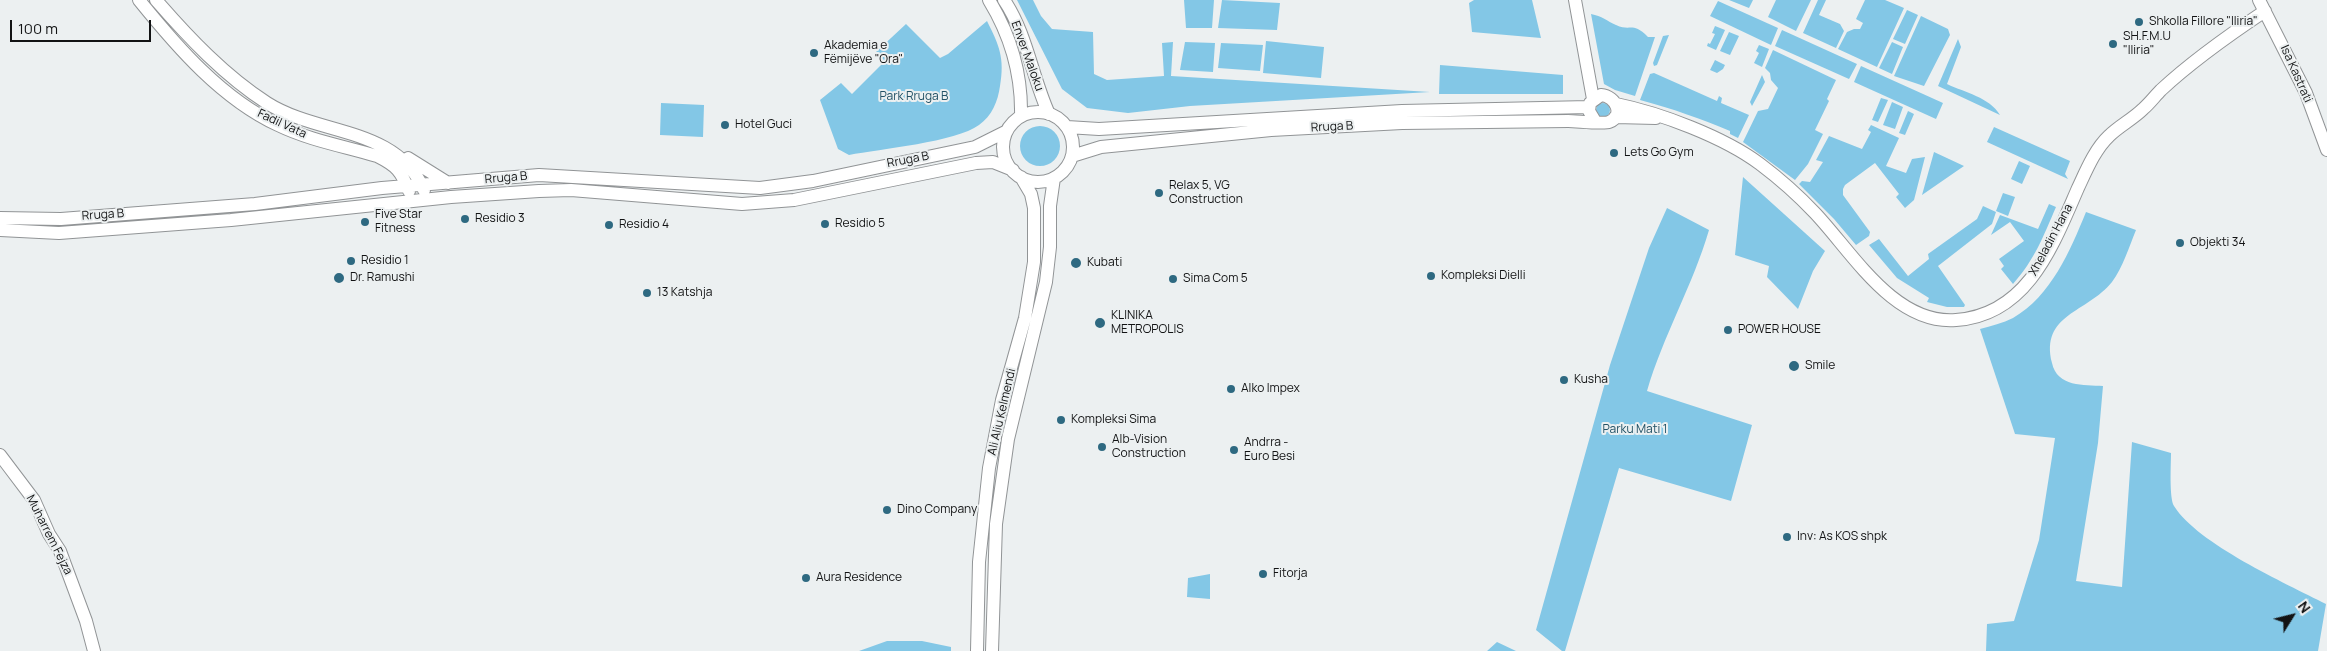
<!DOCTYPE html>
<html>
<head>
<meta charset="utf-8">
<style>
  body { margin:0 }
  #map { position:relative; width:2327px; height:651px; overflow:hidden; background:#ecf0f1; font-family:Manrope,sans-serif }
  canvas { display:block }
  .north { position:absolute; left:2267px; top:591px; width:50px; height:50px; -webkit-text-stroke:4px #ecf0f1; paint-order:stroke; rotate:54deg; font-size:14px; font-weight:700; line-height:20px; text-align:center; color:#121314 }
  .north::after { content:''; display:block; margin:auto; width:18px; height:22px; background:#121314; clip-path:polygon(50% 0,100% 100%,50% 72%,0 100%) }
  .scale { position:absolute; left:10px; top:20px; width:141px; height:22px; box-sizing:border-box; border:2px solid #121314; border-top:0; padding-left:6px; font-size:15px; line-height:18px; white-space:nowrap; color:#121314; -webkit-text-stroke:4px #ecf0f1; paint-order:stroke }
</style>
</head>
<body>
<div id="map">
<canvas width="2327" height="651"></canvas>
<div class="north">N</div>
<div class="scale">100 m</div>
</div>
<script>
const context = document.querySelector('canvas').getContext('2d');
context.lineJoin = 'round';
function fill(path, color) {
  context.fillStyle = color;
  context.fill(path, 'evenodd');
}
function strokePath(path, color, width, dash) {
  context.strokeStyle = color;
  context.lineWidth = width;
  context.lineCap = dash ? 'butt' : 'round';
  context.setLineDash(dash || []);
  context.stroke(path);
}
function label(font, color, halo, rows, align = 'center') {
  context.font = font + ' Manrope,sans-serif';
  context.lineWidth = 4;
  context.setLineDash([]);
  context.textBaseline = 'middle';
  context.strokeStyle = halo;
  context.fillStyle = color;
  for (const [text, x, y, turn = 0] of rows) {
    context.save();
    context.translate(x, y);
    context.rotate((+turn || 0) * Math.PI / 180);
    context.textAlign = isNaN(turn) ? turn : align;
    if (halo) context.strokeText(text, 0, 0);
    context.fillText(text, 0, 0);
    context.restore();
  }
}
const green = new Path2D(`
  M1017,0h16l8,16 11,13 41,3 1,42 13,6 57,-4 -2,-33 11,-1 -2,34 259,16 -240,14 -62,7 -41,-5 -25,-19z
  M1184,0h30l-2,28h-26z
  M1222,0l58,3 -3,27 -59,-2z
  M1474,0h58l9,38 -69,-6 -3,-29z
  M1729,0h24l-4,8z
  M1776,0h35l-15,31 -28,-14z
  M1818,0h8l-7,15 21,9 4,7 -8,17 -33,-15z
  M1865,0h20l19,8 -27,59 -39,-18 9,-17 7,-3h6l3,-6 -7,-4z
  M1718,1l60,27 -7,17 -61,-29z
  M1907,10l11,5 -13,29 -12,-5z
  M1591,14c11,2 16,7 25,11 15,7 16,-4 32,12h7l-20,59 -20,-6 -11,-6z
  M1921,16l27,13 2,6 -26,51 -30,-10z
  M987,21c12,24 18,37 13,65 -2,15 -8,30 -21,39 -23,17 -99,24 -130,30l-11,-6 -18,-49 21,-17 11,11 33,-33 -9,-9 30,-28 34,34 8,-4z
  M1715,26l10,4 -9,20 -9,-4 1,-3 2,1 5,-10 -3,-1z
  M1782,30l75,34 -8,15 -74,-33z
  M1729,32l10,4 -9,19 -10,-4z
  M1669,35l-12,30 -3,1 -1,-3 10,-27z
  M1958,39l3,8 -14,37c19,9 42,13 53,31l-62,-29z
  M1266,41l58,6 -3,31 -58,-5z
  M1185,42l30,1 -2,29 -33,-2z
  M1892,42l11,5 -11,27 -13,-6z
  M1221,43l42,2 -3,26 -42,-3z
  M1759,45l10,4 -7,18 -8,-4 5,-10 -3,-2z
  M1773,50l63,30 -9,19 2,2 -14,29 8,4 -15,30 -13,16 -52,-38 15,-31 10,-2 10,-21 -7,-8 -1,-7 -5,-5z
  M1715,60l10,5 -2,4 -6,4 -7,-3z
  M1440,65l123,10v19h-124z
  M1861,66l82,37 -7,16 -82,-37z
  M1654,73l63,28 2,-5 3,2 -1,5 28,12 -11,23 -8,-4v-3c-29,-12 -56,-22 -90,-31l10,-26z
  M1762,75l3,7 -13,24 -2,-4z
  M1881,98l7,2 -10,22 -6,-2z
  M1892,102l11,5 -8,22 -12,-4z
  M1596 110a7 7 0 1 1 14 0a7 7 0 1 1-14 0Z
  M661,103l43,2 -1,32 -43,-2z
  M1908,111l6,3 -9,21 -6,-2z
  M1871,125l28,13 -13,28 20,7 6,-14 13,-2 -11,43 -9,8 -9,-11 3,-3 -24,-31 -30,22 -2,4v6l27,37 -1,4 -13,9 -22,-26 -35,-35 3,-3 8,1 13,-20 -7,-2 13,-24 33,13 9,-17 -3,-2z
  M1020 146a20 20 0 1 1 40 0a20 20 0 1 1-40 0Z
  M1994,127l76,34 -5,13 3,5 -81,-37z
  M1934,152l30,14 -42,29z
  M2019,161l11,5 -8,18 -11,-5z
  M1743,177l82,74 -12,20 -15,38 -31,-32 2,-11 -34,-11z
  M2003,193l12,4 -7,19 -12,-5z
  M2049,204l7,3c-13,30 -21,52 -43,77l-12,-15 3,-3 -5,-7 25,-18 -14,-19 -19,13 9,-20 38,14z
  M1983,206l13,6 -4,12 -54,42 27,39 -1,2h-17l-20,-5 2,-4 -32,-20 -28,-33 10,-6 29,37 21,-17 -1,-5 49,-35z
  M1667,208l42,22c-16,55 -46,106 -62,161l105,34 -21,76 -112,-33 -54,183h-3l-26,-21 74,-265 39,-117z
  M2086,212l50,18c-7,17 -13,37 -24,52 -25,31 -72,32 -60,81 5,24 32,22 51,23l-5,57 -22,138 46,6 10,-145 39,11c0,11 -2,45 3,53 24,38 111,77 152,98l-8,47h-332l1,-27 27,-3 25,-81 16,-102 -40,-4 -35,-105c11,-3 23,-6 33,-11 38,-22 57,-67 73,-106z
  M1210,574v25l-23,-2 1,-19z
  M887,641h35l29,6v4h-92z
  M1497,642l19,9h-29z`);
const secondary = new Path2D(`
  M139,0c38,47 83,99 139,125 31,15 65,21 99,31 20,10 24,15 32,35
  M156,0c33,38 69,76 111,103 52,33 129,23 157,87
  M989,0c22,36 33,74 32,116
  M1004,0c23,34 28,77 45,114
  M1575,0l18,99
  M2259,0l47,93 21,57
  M1616,104c44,9 108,33 144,60 20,15 38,31 55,49 37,39 79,112 141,107 72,-5 97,-75 122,-132 8,-17 17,-39 31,-52 10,-10 24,-17 34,-27 7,-6 12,-13 18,-19 29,-27 71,-57 104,-79
  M1003 147a35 35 0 1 1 70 0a35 35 0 1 1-70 0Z
  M1615,117l41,1
  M1067,127l32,2 303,-18 187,-4
  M1072,156l29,-9 170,-17 131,-7 166,-2c8,0 36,3 41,1 16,-6 7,-26 -8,-27l-11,8 -1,8 6,10
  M408,158l40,25
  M0,218l61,1 194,-15 127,-16 157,-13 221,13 53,-7 162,-34 32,-16
  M0,230l59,3 172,-13 220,-23 88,-6 32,-1 171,14 52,-4 182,-37 17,-1 20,8
  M0,455l34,45 15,34 11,17 26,70 8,30
  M977,651l2,-89 10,-94 13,-68 23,-82 9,-56v-54l-3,-14 -10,-17
  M992,651l4,-127 12,-85 38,-157 4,-35v-41l4,-28`);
const markers = [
  [2139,22,5,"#2e6981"],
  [2113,44,5,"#2e6981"],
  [814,53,5,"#2e6981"],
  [725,125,5,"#2e6981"],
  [1614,153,5,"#2e6981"],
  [1159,193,5,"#2e6981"],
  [465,219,5,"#2e6981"],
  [365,222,5,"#2e6981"],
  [825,224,5,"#2e6981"],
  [609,225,5,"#2e6981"],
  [2180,243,5,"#2e6981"],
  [351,261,5,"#2e6981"],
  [1076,263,6,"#2e6981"],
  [1431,276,5,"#2e6981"],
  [339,278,6,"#2e6981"],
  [1173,279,5,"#2e6981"],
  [647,293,5,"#2e6981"],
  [1100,323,6,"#2e6981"],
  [1728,330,5,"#2e6981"],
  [1794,366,6,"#2e6981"],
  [1564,380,5,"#2e6981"],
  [1231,389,5,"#2e6981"],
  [1061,420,5,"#2e6981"],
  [1102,447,5,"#2e6981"],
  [1234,450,5,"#2e6981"],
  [887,510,5,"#2e6981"],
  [1787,537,5,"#2e6981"],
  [1263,574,5,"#2e6981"],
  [806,578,5,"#2e6981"]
];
const poiNames = [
  ["Shkolla Fillore \"Iliria\"",2149,22],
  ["SH.F.M.U",2123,37],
  ["\"Iliria\"",2123,51],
  ["Akademia e",824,46],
  ["Fëmijëve \"Ora\"",824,60],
  ["Hotel Guci",735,125],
  ["Lets Go Gym",1624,153],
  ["Relax 5, VG",1169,186],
  ["Construction",1169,200],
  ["Five Star",375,215],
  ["Fitness",375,229],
  ["Residio 3",475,219],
  ["Residio 5",835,224],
  ["Residio 4",619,225],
  ["Objekti 34",2190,243],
  ["Residio 1",361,261],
  ["Kubati",1087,263],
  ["Kompleksi Dielli",1441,276],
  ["Dr. Ramushi",350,278],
  ["Sima Com 5",1183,279],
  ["13 Katshja",657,293],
  ["KLINIKA",1111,316],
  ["METROPOLIS",1111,330],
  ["POWER HOUSE",1738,330],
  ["Smile",1805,366],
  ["Kusha",1574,380],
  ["Alko Impex",1241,389],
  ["Kompleksi Sima",1071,420],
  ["Alb-Vision",1112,440],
  ["Construction",1112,454],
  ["Andrra -",1244,443],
  ["Euro Besi",1244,457],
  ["Dino Company",897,510],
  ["Inv: As KOS shpk",1797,537],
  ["Fitorja",1273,574],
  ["Aura Residence",816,578]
];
const streetNames = [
  ["Enver Maloku",1027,56,70],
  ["Isa Kastrati",2296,74,66],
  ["Fadil Vata",282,124,25],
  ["Rruga B",1332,127,-3],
  ["Rruga B",908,160,-11],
  ["Rruga B",506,178,-5],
  ["Rruga B",103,215,-4],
  ["Xheladin Hana",2051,240,-62],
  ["Ali Aliu Kelmendi",1002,412,-77],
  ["Muharrem Fejza",49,535,63]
];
const parkNames = [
  ["Park Rruga B",914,97],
  ["Parku Mati 1",1635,430]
];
fill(green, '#83c7e6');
strokePath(secondary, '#919496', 14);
strokePath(secondary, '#fff', 12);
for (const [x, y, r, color] of markers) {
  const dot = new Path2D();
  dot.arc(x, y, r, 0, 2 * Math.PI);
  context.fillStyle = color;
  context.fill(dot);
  strokePath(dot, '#ecf0f1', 2);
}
label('12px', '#121314', '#ecf0f1', poiNames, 'left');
label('12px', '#121314', '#ecf0f1', streetNames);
label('12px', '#235266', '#ecf0f1', parkNames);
</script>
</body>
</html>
